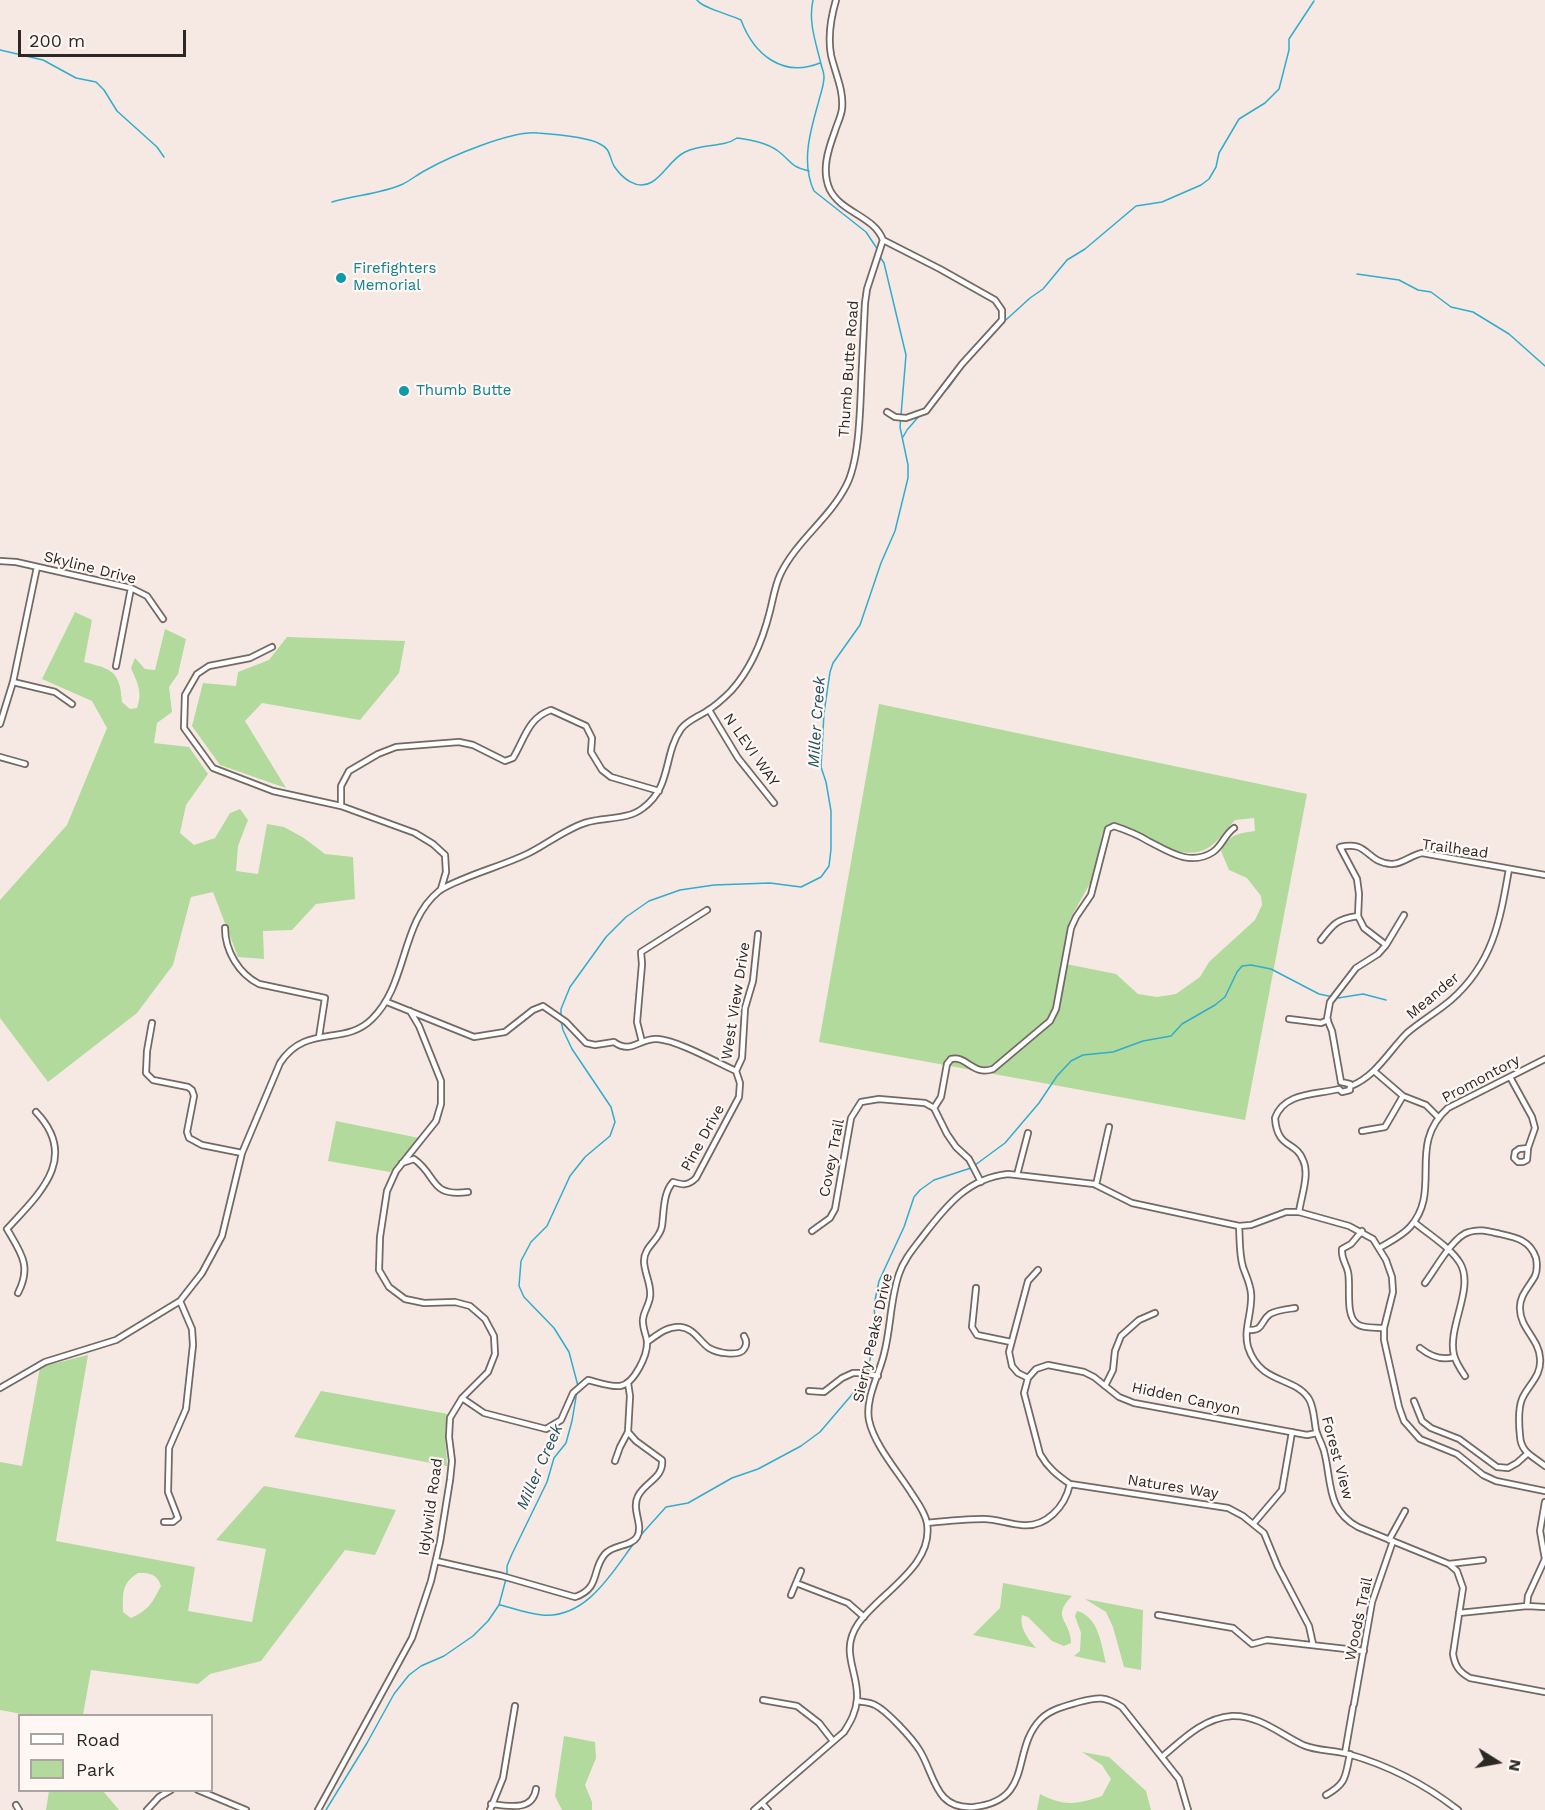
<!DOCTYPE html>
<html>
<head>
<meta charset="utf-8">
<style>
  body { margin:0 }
  #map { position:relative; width:1545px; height:1810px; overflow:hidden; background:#f6e9e3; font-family:"Work Sans",sans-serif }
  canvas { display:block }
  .legend { position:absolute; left:18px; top:1714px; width:195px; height:78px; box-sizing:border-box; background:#fff7f4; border:2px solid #aba4a2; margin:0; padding:8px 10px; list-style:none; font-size:18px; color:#2c2826 }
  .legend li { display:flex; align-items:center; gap:12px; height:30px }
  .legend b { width:30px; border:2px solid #aba4a2 }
  .north { position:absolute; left:1467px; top:1732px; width:60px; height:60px; -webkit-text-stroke:4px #fff7f4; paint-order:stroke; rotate:101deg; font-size:16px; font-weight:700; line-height:24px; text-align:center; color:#2c2826 }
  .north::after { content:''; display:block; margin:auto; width:21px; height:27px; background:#2c2826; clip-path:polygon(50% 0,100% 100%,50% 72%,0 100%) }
  .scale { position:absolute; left:18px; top:30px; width:168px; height:27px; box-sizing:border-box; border:3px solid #2c2826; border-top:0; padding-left:8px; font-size:18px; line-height:21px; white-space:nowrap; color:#2c2826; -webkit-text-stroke:4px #fff7f4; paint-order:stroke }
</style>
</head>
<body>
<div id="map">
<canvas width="1545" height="1810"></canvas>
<ul class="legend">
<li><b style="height:8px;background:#fff"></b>Road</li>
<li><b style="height:16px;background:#b1da9c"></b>Park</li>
</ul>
<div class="north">N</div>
<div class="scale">200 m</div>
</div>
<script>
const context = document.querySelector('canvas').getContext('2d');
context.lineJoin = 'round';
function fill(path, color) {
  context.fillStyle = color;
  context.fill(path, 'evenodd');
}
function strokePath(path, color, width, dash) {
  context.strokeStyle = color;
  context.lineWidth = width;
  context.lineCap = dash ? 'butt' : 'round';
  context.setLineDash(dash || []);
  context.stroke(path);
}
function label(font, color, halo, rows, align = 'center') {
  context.font = font + ' "Work Sans",sans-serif';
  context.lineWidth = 4.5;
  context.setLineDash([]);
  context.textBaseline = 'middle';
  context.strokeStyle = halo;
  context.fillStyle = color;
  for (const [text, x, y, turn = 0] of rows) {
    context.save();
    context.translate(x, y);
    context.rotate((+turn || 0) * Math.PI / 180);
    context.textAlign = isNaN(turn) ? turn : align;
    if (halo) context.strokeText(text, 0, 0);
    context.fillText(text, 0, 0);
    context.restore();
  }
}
const green = new Path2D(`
  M75,612l17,8 -8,42c28,7 36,9 38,40l8,7 7,-1c6,-16 0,-26 -6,-40l4,-10 10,11 10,1 10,-41 21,10 -8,35 -9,13 3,25 -15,11 -3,20 35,4 19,27 -22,31 -6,28 14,12 21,-7 15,-25 10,-4 8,11 -10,26 -2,25 22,3 9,-50 17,3 20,11 21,16 28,3 2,42 -39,5 -24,26 -29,1 1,28 -26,-2 -25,-65 -22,5 -18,68 -36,48 -89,69 -48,-64v-118l67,-75 40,-97 -15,-27 -50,-22z
  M287,637l118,4 -6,32 -39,47 -98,-17 -17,18 41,67 -66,-23 -28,-39 11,-43 33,3 2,-14 31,-12z
  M879,704l428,90 -62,326 -426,-78zM1254,818l1,13c-16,2 -27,4 -34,20l8,19 18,8 14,18 1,9 -7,15 -46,42 -9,15 -24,17 -19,3 -19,-3 -22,-20 -55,-11 9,-44 23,-41 9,-44 5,-8 8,-2c27,12 70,43 97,21 9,-7 16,-17 23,-25z
  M336,1121l83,17 -29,34 -62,-11z
  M88,1355l-32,186 139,26 -7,44 64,11 14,-73 -50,-9 48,-54 132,24 -21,45 -30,-5 -84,111 -51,13 -12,10 -107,-14 -8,45h-56l-27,-5v-248l22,4 18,-99zM138,1573c12,0 19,1 23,13 -9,17 -12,24 -30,32l-8,-6c0,-19 -2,-28 15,-39z
  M321,1391l127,23 -3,17 2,35 -153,-29z
  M1003,1583l69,13c-22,22 -1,24 -1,47l-7,3 -12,-5 -24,-24 -6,-2c-3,13 6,24 14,33l-63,-13 27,-27z
  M1085,1599l58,11 -2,60 -17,-3 -11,-40 -7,-15z
  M1077,1611c22,6 24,33 29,52l-32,-7 6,-5 1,-18 -6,-17z
  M564,1736l31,6 1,16 -11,27 7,17v8h-30l-7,-14z
  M1082,1752l27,5 37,34 5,19h-114l3,-16c24,13 38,10 62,2l9,-17 -9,-14z
  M49,1791h54l16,19h-73z`);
const stream = new Path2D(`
  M697,0c7,9 32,14 44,20 13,35 42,58 79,43
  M813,0c-5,22 3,43 8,64 1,5 3,8 3,13 0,9 -4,18 -6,27 -8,28 -17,59 -4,87l52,41 12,18
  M0,50l43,10 33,18 20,4 8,8 13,21 40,36 7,10
  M332,202c23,-7 49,-8 71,-18 8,-4 15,-10 23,-14 23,-13 86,-40 112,-37 14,1 50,4 62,11 11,5 9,13 14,22 8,12 23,25 38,16 13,-8 19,-23 33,-30 18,-9 38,-4 52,-14 13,2 29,4 41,13 14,10 10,15 31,20
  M1357,274l42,6 19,10 13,2 20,15 22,5 36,22 36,32
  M996,329l34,-31 13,-9 24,-29 18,-11 51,-43 26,-4 39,-17 8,-6 7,-12 3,-14 20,-34 26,-16 14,-14 10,-39v-11l25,-38
  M943,393l6,-6 11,-16
  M903,437l4,-7 13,-15
  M561,1017v-8l9,-22 36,-50 20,-20 23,-16 31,-11 34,-5 56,-2 31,4 20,-10 8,-11 2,-17v-38l-5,-29 -5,-15 3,-54 6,-41 3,-9 27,-38 21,-62 14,-32 13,-53v-13l-8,-38 6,-72 -22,-92 -4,-6
  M561,1021l2,9 9,19 39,58 4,15 -5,14 -25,21 -15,19 -23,50 -16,16 -10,19 -2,25 5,11 30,31 15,24 9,34
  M867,1371l9,-35 -2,-31 5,-24 25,-54 10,-30 6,-7 14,-10 37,-12 34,-25 34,-40 18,-27 14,-15 12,-6 30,-3 30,-11 28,-5 11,-12 33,-19 10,-8 12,-25 5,-6 9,-1 20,4 48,25 19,4 25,-4 23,6
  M639,1537l27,-30 22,-4 44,-25 26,-9 43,-23 19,-14 41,-48 4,-9
  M507,1574v-8l5,-12 35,-72 7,-24 12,-15 6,-22 5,-30
  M500,1605c13,3 28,9 42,10 44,4 70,-42 92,-72
  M326,1810l41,-67 27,-49 15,-19 12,-9 23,-10 29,-20 15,-15 11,-16 7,-26`);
const street = new Path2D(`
  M883,240l57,29 55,31 7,10v10l-40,44 -36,47 -20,7 -11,-1 -8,-5
  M0,561l16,1 115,26 16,8 16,23
  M272,647l-22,11 -41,8 -12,8 -12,21 -1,33 29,40 60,23 68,15 74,27 18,11 12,11 1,17 -5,17
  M116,666l15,-78
  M13,682l42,10 17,12
  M709,710l29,48 36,45
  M0,724l13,-42 24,-115
  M0,757l25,7
  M341,806v-20l8,-15 29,-17 18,-7 63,-5 14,3 32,16 8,-3c12,-20 15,-40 38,-48l35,16 6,12 -1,14 11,18 9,7 48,14
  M225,928c0,23 14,46 34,56l66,14 -6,39
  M1321,940c12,-16 16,-21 37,-24
  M1386,945l-22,-17 -6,-12 1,-22 -2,-15 -17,-32c29,-7 25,15 51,17 10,1 20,-9 31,-11l123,22
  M387,1002l87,35 31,-5 28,-22 10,-4 23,16 20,21 9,2 19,-3c18,13 26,-5 44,-3 21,2 58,23 78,32
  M1289,1019l32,4 7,-3
  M152,1023l-5,28 -1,22 7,7 35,7 4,3 2,6 -7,36 2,6 13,7 40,8
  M642,1042l-5,-20 5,-58 -1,-12 66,-42
  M736,1071l6,-13 3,-50 8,-27 5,-47
  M1374,1071l29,25 23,9 12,12
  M1510,1077l22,40 3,11 -7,20 -9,1 -4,3 -1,6 4,4h5l4,-2 1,-12
  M1341,1082l-9,-51 -5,-12 3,-17 26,-34 22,-14 8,-9 18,-30
  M1351,1086c25,-10 38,-35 56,-53 14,-12 30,-21 44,-33 42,-37 49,-79 58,-131
  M934,1108l7,-11 6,-33 4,-5c16,-4 21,17 42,10l57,-48 6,-12 15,-81 5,-11 15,-22 17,-66 6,-3c12,4 23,8 34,15 20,10 42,26 65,11 9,-6 12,-18 21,-24
  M1362,1131l23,-4 18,-31
  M402,1163l12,-4c24,17 15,38 54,33
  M1017,1175l11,-42
  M1096,1185l13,-58
  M1299,1212c2,-15 11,-38 4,-52 -7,-19 -26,-11 -28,-42 9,-26 41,-23 64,-29l3,3 8,-2v-6l-9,-2
  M1414,1222c14,12 36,25 46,41 15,25 -13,64 -6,92 2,8 7,15 11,21
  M1239,1226c1,13 0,28 4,41 3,9 7,16 8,26 2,18 -8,36 -3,54 12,38 47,29 61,52 5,8 5,21 7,31 2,7 6,14 8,21 8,30 2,59 34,76l91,37 8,7 6,17 -10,66c2,12 6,18 17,24l75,14
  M7,1229c32,-35 73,-71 29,-117
  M7,1229c14,24 25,37 11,64
  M812,1231l18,-13 5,-9 16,-91 10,-16 18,-3 46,4 9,5 13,26 9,13 13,12 12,23
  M1362,1231l-11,13 -9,5c-1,10 4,14 6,23 3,13 -3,42 8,51 6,6 19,4 28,5
  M1379,1248c10,-6 23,-12 31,-21 33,-37 -4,-82 38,-119l97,-49
  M1425,1283c10,-13 28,-47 44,-51 10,-3 18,-1 27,1 18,4 34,6 40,25 1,5 1,13 -1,18 -6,11 -16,20 -15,33 0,19 19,30 20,49 2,18 -12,27 -18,41 -4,10 -3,27 -2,37 1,17 13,20 25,30
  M976,1288l-4,39 5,8 34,7
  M1247,1330c18,1 12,-8 23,-16 7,-4 18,-5 25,-6
  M647,1342c10,-7 20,-16 33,-15 14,1 19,14 29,21 8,5 30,9 35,1 3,-4 3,-8 0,-13
  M1420,1348c10,8 21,13 34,9
  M1028,1378l-10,-5 -6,-7 -3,-14 19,-71 10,-11
  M1105,1386l8,-16 2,-19 6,-15 18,-16 16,-7
  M0,1388l45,-26 71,-22 64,-39 22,-28 20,-37 20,-83 38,-90c26,-40 64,-16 92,-44 36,-35 28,-96 67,-128 8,-6 20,-10 29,-14 20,-8 40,-14 59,-23 19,-9 41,-27 61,-32 18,-5 40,-2 55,-14 29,-21 20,-53 38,-79 7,-9 17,-12 26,-18 8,-5 17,-13 24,-20 20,-22 32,-52 39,-80 3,-12 5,-25 10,-36 16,-34 49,-56 66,-89 15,-28 14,-87 16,-120 1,-21 2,-42 3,-63l2,-14 16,-49c-9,-24 -41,-27 -53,-50 -9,-19 -2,-40 5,-59 2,-7 6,-14 7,-22 2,-19 -7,-36 -11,-54 -3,-17 0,-38 5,-55
  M809,1391l15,1 18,-14 11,-5h11l14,3
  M462,1398l22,15 62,16 15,-9 12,-27 15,-13c9,2 22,7 32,6 14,-2 28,-31 27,-45 -1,-7 -5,-14 -4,-22 1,-8 6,-14 7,-22 2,-12 -6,-24 -6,-36 0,-15 16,-21 18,-35 2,-15 1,-33 11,-44 10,3 15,4 23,-4l43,-81 1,-14 -4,-12
  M1414,1401l8,20 9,7 28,11 38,28 11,1 9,-5 10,-9
  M615,1461l5,-14 8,-15 2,-36 -2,-13
  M1545,1502l-5,29 5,28
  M164,1522h9l5,-4 -10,-26 1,-44 17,-39 7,-64 -1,-16 -12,-28
  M927,1523c19,-2 38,-4 57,-4 12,0 25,5 37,6 25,3 44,-18 49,-41
  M1254,1523l28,-33 10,-58
  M1389,1540l16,-29
  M436,1561l66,15 73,21c26,-9 16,-27 30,-43 9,-10 26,-7 32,-17 7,-12 -6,-27 1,-41 7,-14 26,-18 24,-36l-26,-19 -8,-9
  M1449,1564l34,-4
  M796,1583l52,20 16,14
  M791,1595l10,-24
  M1527,1606l1,-10 17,-37
  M1459,1613l68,-7 18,1
  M1158,1615l75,13 19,16 15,-4 97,11
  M1313,1644l-4,-18 -31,-59 -14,-34 -21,-17 -15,-8 -158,-24c-13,-9 -22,-16 -30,-30l-16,-61 4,-15 8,-9 12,-4 36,7 10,5 25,20 15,6 173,32 10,-2
  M763,1700l34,6 22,17 14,18
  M857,1701c5,1 13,1 18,4 12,6 37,33 45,46 15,25 15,59 54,56 61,-7 36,-57 67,-88 10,-10 25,-13 38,-17 19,-5 26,-6 43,5l57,72 9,31
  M1354,1704l18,-102 21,-61
  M1345,1753l8,-46
  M1162,1757c20,-17 41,-39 70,-41 27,-1 48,18 71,29 14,6 30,5 45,9 39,11 78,31 110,56
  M198,1790l48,20
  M1326,1795c21,-12 19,-18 24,-41
  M762,1803l6,7
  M491,1804c22,3 42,6 45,-15
  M16,1805l3,5
  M147,1810l12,-13 12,-7
  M318,1810l94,-172 19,-57 9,-39 10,-62 2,-19 -3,-24 1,-19 12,-20 26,-26 7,-18 -1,-18 -9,-17 -15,-13 -15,-4 -31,1 -19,-4 -16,-12 -10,-17 1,-33 7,-46 9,-20 40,-50 5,-17v-23l-22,-55 -9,-15
  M490,1810l13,-32 12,-72
  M754,1810l90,-78c7,-11 12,-20 13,-33 2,-27 -18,-47 1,-75 21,-31 76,-57 69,-101 -2,-11 -9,-20 -15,-29 -13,-21 -38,-49 -43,-74 -4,-21 10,-45 15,-66 7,-26 6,-54 15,-80 5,-15 15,-26 24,-38 23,-30 45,-58 85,-62l86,10 38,19 107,23 12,-1 35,-13h13l50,14 24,13 13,21 6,17 1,15 -9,36v12l15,67 5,14 16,18 37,15 26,21 13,6 49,10`);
const markers = [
  [341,278,6,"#0f9aa8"],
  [404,391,6,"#0f9aa8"]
];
const cultureNames = [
  ["Firefighters",353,269],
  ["Memorial",353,286],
  ["Thumb Butte",416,391]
];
const streetNames = [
  ["Thumb Butte Road",849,369,-86],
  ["Skyline Drive",90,568,14],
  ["N LEVI WAY",751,750,55],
  ["Trailhead",1455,849,8],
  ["Meander",1433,996,-40],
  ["West View Drive",736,1001,-81],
  ["Promontory",1481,1079,-28],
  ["Pine Drive",703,1138,-61],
  ["Covey Trail",832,1158,-79],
  ["Sierry Peaks Drive",873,1338,-77],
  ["Hidden Canyon",1186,1399,12],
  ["Forest View",1337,1458,75],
  ["Natures Way",1173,1487,9],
  ["Idylwild Road",431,1507,-82],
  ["Woods Trail",1359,1619,-78]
];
const waterNames = [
  ["Miller Creek",817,722,-86],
  ["Miller Creek",540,1467,-66]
];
fill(green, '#b1da9c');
strokePath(stream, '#32accd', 1.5);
strokePath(street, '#736863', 8);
strokePath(street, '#fff', 4.5);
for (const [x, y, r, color] of markers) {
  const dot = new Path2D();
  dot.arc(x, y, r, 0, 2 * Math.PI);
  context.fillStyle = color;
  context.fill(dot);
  strokePath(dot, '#fff7f4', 2);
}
label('15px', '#0d838f', '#fff7f4', cultureNames, 'left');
label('15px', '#2c2826', '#fff7f4', streetNames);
label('italic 16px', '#20515f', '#fff7f4', waterNames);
</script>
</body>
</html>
